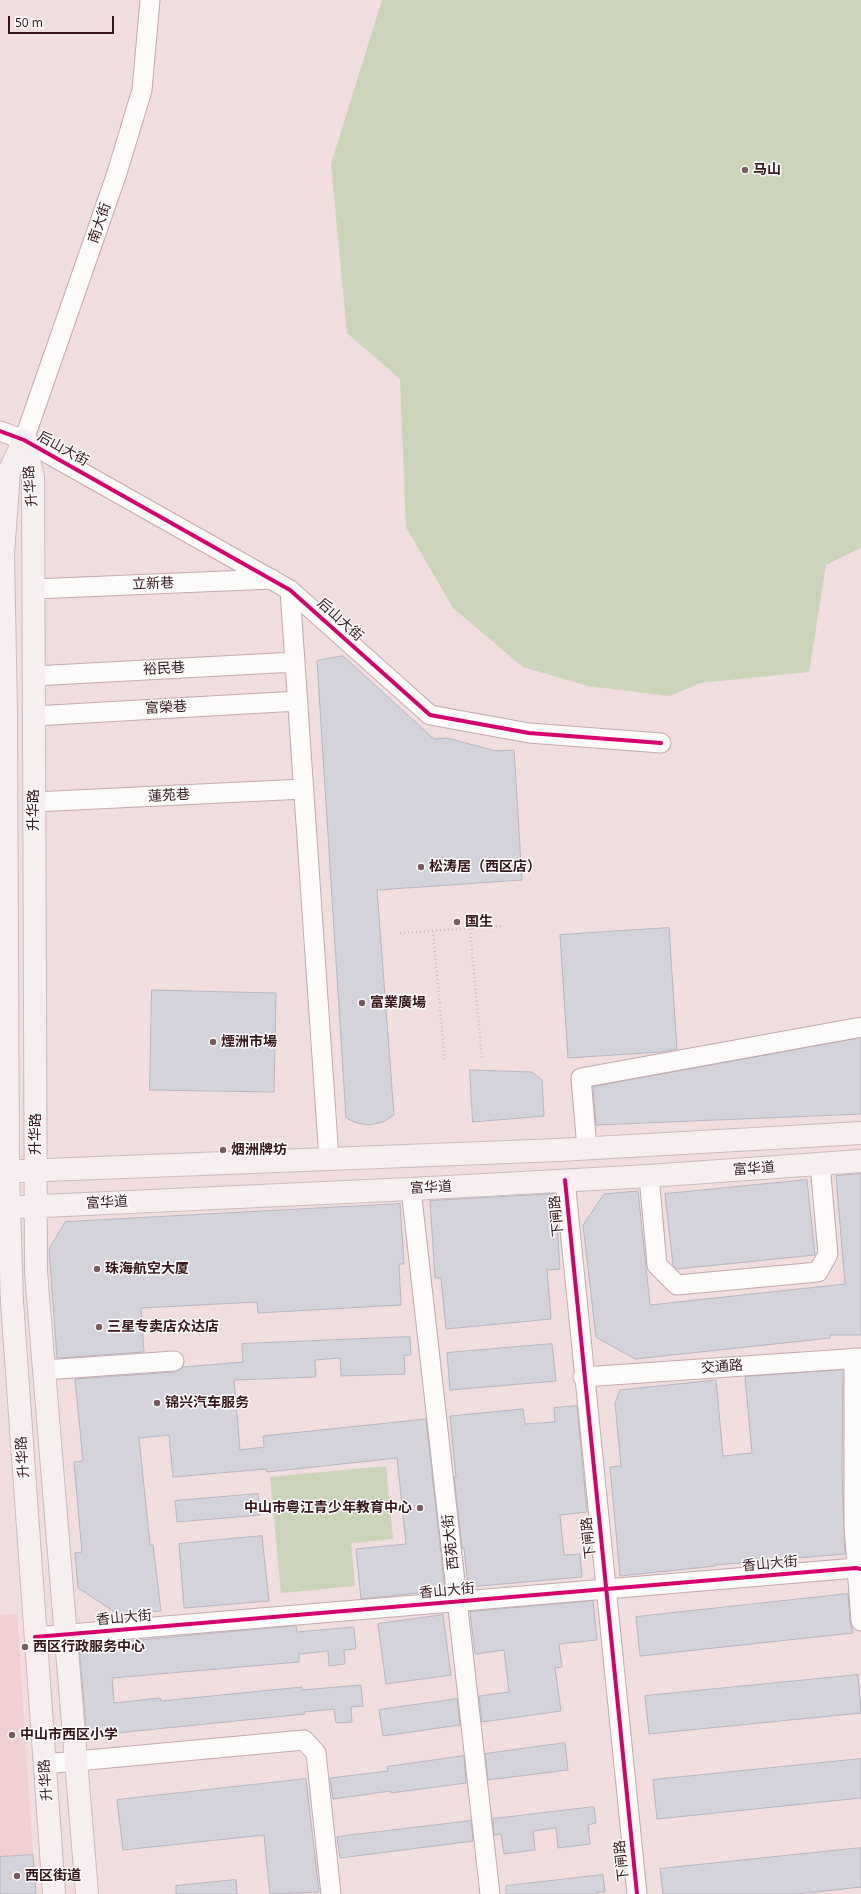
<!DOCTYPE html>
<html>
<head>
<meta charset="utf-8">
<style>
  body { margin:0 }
  #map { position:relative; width:861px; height:1894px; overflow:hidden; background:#f1dcde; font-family:"Noto Sans",sans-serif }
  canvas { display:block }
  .scale { position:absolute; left:8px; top:16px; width:106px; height:18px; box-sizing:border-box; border:2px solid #371519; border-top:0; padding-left:5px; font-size:12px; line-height:14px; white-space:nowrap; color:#371519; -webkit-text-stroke:3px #fff; paint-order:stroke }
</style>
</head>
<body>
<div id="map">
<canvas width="861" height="1894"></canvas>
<div class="scale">50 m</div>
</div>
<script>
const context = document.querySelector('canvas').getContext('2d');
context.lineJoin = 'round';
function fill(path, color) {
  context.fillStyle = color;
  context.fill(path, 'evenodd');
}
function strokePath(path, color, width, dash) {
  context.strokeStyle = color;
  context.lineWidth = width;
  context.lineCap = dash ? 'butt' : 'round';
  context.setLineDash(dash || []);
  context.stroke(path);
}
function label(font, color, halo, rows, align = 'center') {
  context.font = font + ' "Noto Sans","Noto Sans SC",sans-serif';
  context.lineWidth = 3;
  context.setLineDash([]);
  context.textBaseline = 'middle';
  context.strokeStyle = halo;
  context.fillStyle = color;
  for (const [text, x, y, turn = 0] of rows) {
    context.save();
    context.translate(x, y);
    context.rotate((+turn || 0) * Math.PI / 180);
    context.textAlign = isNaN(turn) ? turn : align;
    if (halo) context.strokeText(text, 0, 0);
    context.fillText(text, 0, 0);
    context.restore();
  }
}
const built = new Path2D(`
  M17,1614l16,241 -33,2v-242z`);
const green = new Path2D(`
  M382,0h479v548l-35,17 -17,107 -109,11 -30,13 -82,-10 -65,-19 -70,-59 -47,-81 -6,-148 -53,-46 -16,-169z
  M386,1466l7,73 -42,4 4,43 -74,7 -11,-116z`);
const building = new Path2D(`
  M343,656l91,83 13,-1 49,13 18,-1 8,130 -145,10 17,225 -11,7 -14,3 -12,-2 -11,-5 -29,-457z
  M669,928l8,121 -17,3 -92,6 -8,-123z
  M152,990l124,3 -2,99 -124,-2z
  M861,1038v76l-265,11 -3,-38z
  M470,1070l62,2 10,8 2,36 -71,6z
  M861,1174v161h-31v3l-195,21 -39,-22 -13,-112 21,-31 34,-3 12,114 195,-21 -9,-108z
  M807,1180l8,75 -138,14 -4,-4 -8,-71z
  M555,1194l5,75 -13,1 4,49 -105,10 -5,-51h-6l-5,-77z
  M400,1204l4,60h-5l2,41 -143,8 -1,-11 -116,6 3,44 -87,6 -8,-109 16,-27z
  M410,1337l1,18h-7l1,19 -64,2 -1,-18 -25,2 1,17 -82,3 6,70 24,-3 -1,-11 163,-17 19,171 -84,9 -5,-50 50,-5 -9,-86 -130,14 -1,-3 -93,8 -4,-42 -30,3 11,107h3l8,66 -43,3 -40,-26 -3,-35 7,-1 -8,-90 9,-1 -8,-82 100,-7 8,-5 60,-5 -1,-18z
  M552,1344l4,37 -106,9 -3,-37z
  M843,1370l-1,102 3,82 -130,11v1l-95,10 -10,-109 11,-1 -6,-63 5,-13 96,-10 7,76 29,-3 -7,-76z
  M577,1406l10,106 -27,3 4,40 16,-1 2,23 -114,10 -4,-39h-2l-8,-71h2l-6,-61 73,-7 2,15 30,-2 -1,-14z
  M258,1494l2,21 -83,7 -2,-21z
  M262,1536l7,65 -85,7 -5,-64z
  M848,1594l2,28 3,11 -213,23 -4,-39z
  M593,1601l4,39 -38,4 3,23 -7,1 6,43 -79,11 -3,-26 30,-4 -5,-42 -29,4 -5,-42z
  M443,1615l8,60 -65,9 -8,-60z
  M296,1626l1,6 57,-5 2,22 -12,1 1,14 -16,2 -1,-15 -29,3v8l-187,16 2,25 46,-5 1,3 141,-14v3l59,-5 2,21 -12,1 1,15 -16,1 -2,-14 -30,3 1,2 -218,22 -8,-90z
  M858,1675l3,38 -212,21 -4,-38z
  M457,1699l3,26 -77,11 -4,-26z
  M565,1743l3,27 -80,10 -3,-26z
  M464,1756l2,27 -75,10v-2l-58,8 -3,-21 58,-7 -1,-4z
  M861,1759v39l-204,21 -4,-39z
  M306,1779l13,113 -49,2 -6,-59 -141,15 -6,-50z
  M594,1807l2,16 -8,2 2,19 -32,4 -2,-20 -23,3 2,19 -31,4 -3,-20 -7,1 -1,-16z
  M471,1821l2,20 -133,17 -3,-21z
  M861,1848v39l-64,7h-134l-3,-25z
  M33,1855l3,39h-36v-37z
  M603,1875l2,17h-8v2h-91v-8z
  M236,1880l1,14h-61v-8z`);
const path = new Path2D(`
  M470,929l12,130
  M433,931l12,131
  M400,933l104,-7`);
const minor = new Path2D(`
  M0,431l24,9 266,150 140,125 99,18 132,10
  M24,440l93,-267 25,-83 8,-90
  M34,589l238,-10
  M290,590l39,569
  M34,676l261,-14
  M34,716l264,-15
  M34,802l270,-13
  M587,1148l-6,-70 280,-51
  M649,1176l8,89 20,20 141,-13 10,-18 -8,-90
  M565,1180l72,714
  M411,1189l79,705
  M854,1358v168h7
  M44,1370l130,-9
  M583,1377l278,-19
  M854,1526l7,95
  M35,1637l821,-69 5,1
  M44,1764l260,-24 12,13 15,141`);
const major = new Path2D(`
  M24,440l-15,32 -6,81 3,163 2,456 4,130 42,592
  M24,440l9,37 3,795 51,622
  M21,1171l538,-21 302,-17
  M21,1207l390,-18 238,-13 212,-15`);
const cycleway = new Path2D(`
  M0,431l24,9 266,150 140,125 99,18 132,10
  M565,1180l72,714
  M35,1637l821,-69 5,1`);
const markers = [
  [745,170,4,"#785b5e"],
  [421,867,4,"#785b5e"],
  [457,922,4,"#785b5e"],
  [362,1003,4,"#785b5e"],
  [213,1042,4,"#785b5e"],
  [223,1150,4,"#785b5e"],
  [97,1269,4,"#785b5e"],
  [99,1327,4,"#785b5e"],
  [157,1403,4,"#785b5e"],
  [420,1508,4,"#785b5e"],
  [25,1647,4,"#785b5e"],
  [12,1735,4,"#785b5e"],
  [17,1876,4,"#785b5e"]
];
const poiNames = [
  ["马山",753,170],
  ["松涛居（西区店）",429,867],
  ["国生",465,922],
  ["富業廣場",370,1003],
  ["煙洲市場",221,1042],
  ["烟洲牌坊",231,1150],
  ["珠海航空大厦",105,1269],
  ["三星专卖店众达店",107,1327],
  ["锦兴汽车服务",165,1403],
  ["中山市粤江青少年教育中心",412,1508,"right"],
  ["西区行政服务中心",33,1647],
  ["中山市西区小学",20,1735],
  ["西区街道",25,1876]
];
const streetNames = [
  ["南大街",100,223,-71],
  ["后山大街",63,449,29],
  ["升华路",31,486,-95],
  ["立新巷",153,584,-2],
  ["后山大街",340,620,42],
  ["裕民巷",164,669,-3],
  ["富榮巷",166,708,-3],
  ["蓮苑巷",169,796,-3],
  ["升华路",34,810,-90],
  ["升华路",36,1134,-90],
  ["富华道",754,1169,-4],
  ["富华道",431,1188,-3],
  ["富华道",107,1203,-3],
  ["下闸路",557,1216,-95],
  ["交通路",722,1367,-4],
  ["升华路",23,1457,-94],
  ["下闸路",589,1538,-96],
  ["西苑大街",451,1542,-96],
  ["香山大街",770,1564,-5],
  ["香山大街",447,1591,-5],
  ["香山大街",124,1618,-5],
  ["升华路",46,1780,-94],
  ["下闸路",622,1861,-96]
];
fill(built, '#efcfd1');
fill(green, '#cbd3b8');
fill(building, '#d4d2db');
strokePath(building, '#b4b5c1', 1);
strokePath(minor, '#c3a9ab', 21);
strokePath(major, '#cabbbc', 24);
strokePath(path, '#ccbfc0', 2.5, [1, 3]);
strokePath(minor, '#fdfafa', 19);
strokePath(major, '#f7efef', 22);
strokePath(cycleway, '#d6006c', 4);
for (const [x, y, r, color] of markers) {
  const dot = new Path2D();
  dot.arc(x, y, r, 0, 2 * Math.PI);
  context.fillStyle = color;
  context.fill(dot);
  strokePath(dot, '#fff', 1.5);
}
label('bold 14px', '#371519', '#fff', poiNames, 'left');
label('14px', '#371519', '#fff', streetNames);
</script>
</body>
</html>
